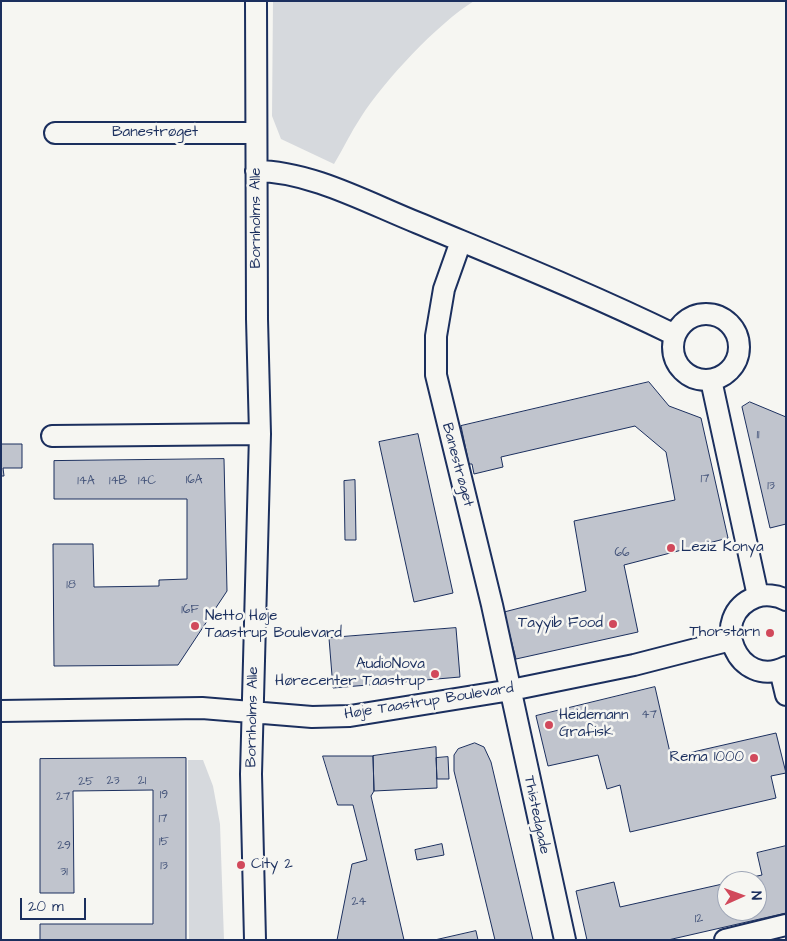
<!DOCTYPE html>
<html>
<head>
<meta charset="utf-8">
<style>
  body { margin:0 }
  #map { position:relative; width:787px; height:941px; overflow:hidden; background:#f6f6f2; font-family:"Architects Daughter",sans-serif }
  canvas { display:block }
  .frame { position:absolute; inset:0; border:2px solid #1b2f5e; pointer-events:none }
  .north { position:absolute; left:717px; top:871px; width:50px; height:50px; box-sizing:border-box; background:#f6f6f2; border:1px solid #9ea6b7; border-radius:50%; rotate:88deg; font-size:14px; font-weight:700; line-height:20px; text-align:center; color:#1b2f5e }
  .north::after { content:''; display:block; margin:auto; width:18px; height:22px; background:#d1495b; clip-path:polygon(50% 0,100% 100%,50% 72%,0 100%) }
  .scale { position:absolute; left:20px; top:898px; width:66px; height:22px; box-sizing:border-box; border:2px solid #1b2f5e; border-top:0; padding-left:6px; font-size:15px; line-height:18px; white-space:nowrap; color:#1b2f5e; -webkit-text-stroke:4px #f6f6f2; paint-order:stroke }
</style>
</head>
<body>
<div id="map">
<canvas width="787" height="941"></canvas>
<div class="frame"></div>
<div class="north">N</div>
<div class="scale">20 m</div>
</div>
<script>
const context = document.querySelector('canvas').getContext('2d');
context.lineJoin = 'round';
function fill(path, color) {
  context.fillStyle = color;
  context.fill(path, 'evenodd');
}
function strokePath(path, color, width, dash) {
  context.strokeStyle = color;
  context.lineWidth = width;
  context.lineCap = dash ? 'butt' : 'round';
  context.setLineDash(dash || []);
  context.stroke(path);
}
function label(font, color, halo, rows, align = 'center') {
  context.font = font + ' "Architects Daughter",sans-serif';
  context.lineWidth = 5;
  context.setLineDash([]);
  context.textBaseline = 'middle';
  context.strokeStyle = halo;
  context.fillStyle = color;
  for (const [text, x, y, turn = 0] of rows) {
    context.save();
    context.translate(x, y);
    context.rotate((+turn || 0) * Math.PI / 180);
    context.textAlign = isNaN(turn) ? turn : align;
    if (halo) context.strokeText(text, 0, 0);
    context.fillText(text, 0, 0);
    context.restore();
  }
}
const green = new Path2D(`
  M273,1h201c-37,23 -89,79 -113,116 -10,15 -18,32 -27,47l-53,-25 -9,-23z
  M188,760h15l10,26 7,38 4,116h-35z`);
const building = new Path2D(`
  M649,382l20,24 32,12 27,120 -104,27 14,67 -122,27 -12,-47 82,-21 -12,-70 101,-21 -9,-48 -31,-26 -134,31 2,10 -29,7 -2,-10h-3l-8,-38z
  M750,402l36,15v107l-16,4 -28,-121z
  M418,434l35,159 -39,9 -35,-160z
  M1,444h21v24h-19l1,8h-3z
  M224,459l3,132 -49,74 -124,1 -1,-122h40l1,43 65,-1v-6l28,-1v-80h-133v-38z
  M355,480l1,60h-11l-1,-59z
  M456,628l4,49 -127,11 -4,-50z
  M655,687l16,70 105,-24 10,40 -15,3 5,22 -146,34 -10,-47 -13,4 -9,-34 -50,11 -12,-50z
  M475,743l9,4 7,15 42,178h-38l-41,-169v-16l4,-6z
  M436,747l1,41 -63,3 -1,-35z
  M323,756h50l1,35 -3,5 33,144h-67l15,-76 15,-4 -14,-55h-15z
  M448,757l1,22h-12l-1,-21z
  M186,758v182h-146v-16h113v-134l-80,1 1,102h-34v-134z
  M442,844l2,11 -27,5 -2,-10z
  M786,846v67l-118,27h-81l-11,-49 38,-9 6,25 107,-24v28h30v-30h-23l28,-6 -5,-22z
  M476,931l2,9h-43z`);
const minor = new Path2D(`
  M55,133h201
  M256,171c54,0 112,32 162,52 86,36 173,71 257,112
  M461,241l-17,48 -8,47v39l56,230 73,335
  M673 347a33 33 0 1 1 66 0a33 33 0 1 1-66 0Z
  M711,380l47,216
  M52,436l208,-2
  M786,600c-9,-5 -21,-6 -30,-3 -50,19 -18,94 30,70
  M780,670l6,25
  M1,711l201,-3 110,9 38,-1 161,-26 123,-25 97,-25
  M255,940l-4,-166 9,-340 -3,-115 -1,-318
  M725,940l61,-15`);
const markers = [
  [671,548,5,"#d1495b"],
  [613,624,5,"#d1495b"],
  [195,626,5,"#d1495b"],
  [770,633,5,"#d1495b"],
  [435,674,5,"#d1495b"],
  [549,725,5,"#d1495b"],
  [754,758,5,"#d1495b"],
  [241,865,5,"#d1495b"]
];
const numberNames = [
  ["11",758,435],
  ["17",705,479],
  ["16A",194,480],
  ["14A",86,481],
  ["14B",118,481],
  ["14C",147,481],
  ["13",771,486],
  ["66",622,553],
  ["18",71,585],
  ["16F",190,610],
  ["47",649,715],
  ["23",113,781],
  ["21",142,781],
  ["25",86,782],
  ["19",164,795],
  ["27",63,797],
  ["17",163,819],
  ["15",164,842],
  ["29",64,846],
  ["13",164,866],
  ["31",64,872],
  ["24",359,902],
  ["12",699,919]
];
const streetNames = [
  ["Banestrøget",155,133],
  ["Bornholms Alle",257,218,-90],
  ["Banestrøget",457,465,75],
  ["Høje Taastrup Boulevard",429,702,-9],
  ["Bornholms Alle",253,717,-89],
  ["Thistedgade",536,815,78]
];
const poiNames = [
  ["Leziz Konya",681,548],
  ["Netto Høje",205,617],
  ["Taastrup Boulevard",205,634],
  ["Tayyib Food",603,624,"right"],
  ["Thorstårn",760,633,"right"],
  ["AudioNova",425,665,"right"],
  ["Hørecenter Taastrup",425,682,"right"],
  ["Heidemann",559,716],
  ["Grafisk",559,733],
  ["Rema 1000",744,758,"right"],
  ["City 2",251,865]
];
fill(green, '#d6d9dd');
fill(building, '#c0c4cd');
strokePath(building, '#1b2f5e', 1);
strokePath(minor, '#1b2f5e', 24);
strokePath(minor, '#f6f6f2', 20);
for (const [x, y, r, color] of markers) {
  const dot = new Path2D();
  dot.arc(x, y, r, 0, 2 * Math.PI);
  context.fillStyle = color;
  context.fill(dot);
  strokePath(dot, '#f6f6f2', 2);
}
label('12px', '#44547a', null, numberNames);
label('15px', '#1b2f5e', '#f6f6f2', streetNames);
label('15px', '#1b2f5e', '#f6f6f2', poiNames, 'left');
</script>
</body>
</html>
